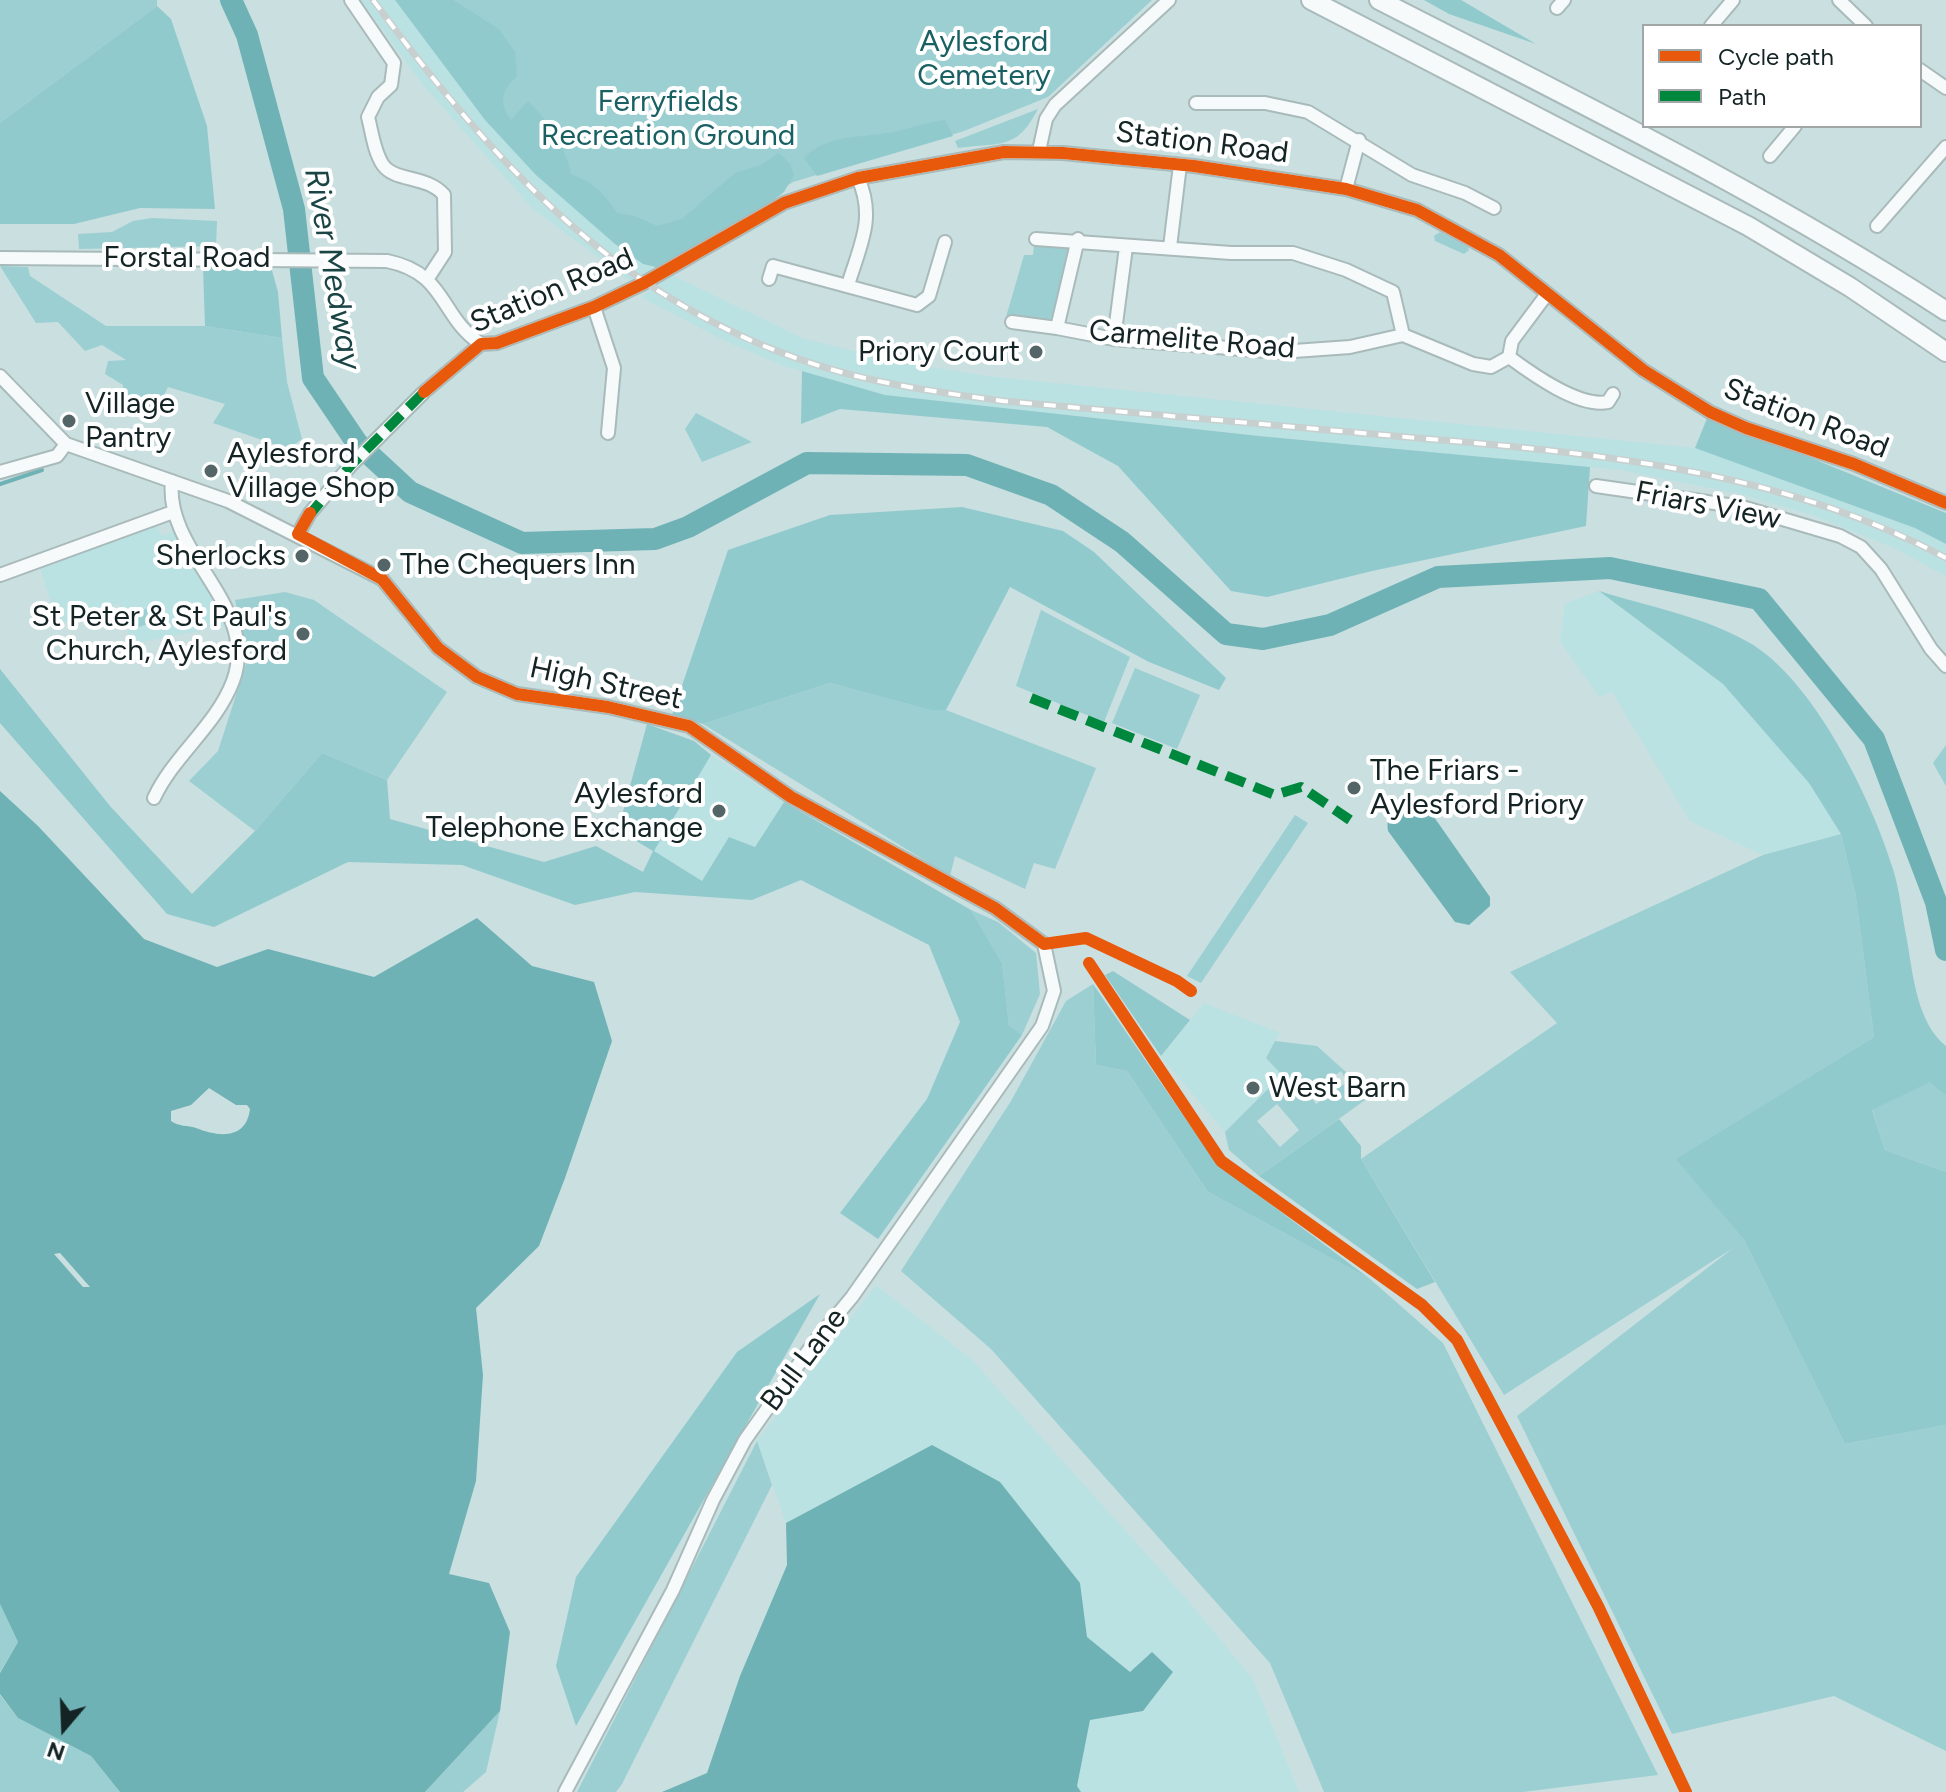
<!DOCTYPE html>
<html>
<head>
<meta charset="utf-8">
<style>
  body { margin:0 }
  #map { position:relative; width:1946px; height:1792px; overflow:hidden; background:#c9dfe0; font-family:Figtree,sans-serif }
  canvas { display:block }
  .legend { position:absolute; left:1642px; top:24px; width:280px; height:104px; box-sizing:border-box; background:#fff; border:2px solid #a1a7a7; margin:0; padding:10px 14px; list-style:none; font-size:24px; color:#142324 }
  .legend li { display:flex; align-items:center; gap:16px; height:40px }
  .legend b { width:40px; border:2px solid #a1a7a7 }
  .north { position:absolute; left:24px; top:1688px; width:80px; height:80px; -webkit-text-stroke:6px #fff; paint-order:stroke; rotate:199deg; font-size:22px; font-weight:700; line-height:32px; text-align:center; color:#142324 }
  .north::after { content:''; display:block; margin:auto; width:28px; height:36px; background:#142324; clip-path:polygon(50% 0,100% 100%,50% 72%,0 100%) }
</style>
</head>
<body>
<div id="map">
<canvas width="1946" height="1792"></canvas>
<ul class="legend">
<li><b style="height:10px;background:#e8590c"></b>Cycle path</li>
<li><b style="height:10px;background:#00873e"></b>Path</li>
</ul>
<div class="north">N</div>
</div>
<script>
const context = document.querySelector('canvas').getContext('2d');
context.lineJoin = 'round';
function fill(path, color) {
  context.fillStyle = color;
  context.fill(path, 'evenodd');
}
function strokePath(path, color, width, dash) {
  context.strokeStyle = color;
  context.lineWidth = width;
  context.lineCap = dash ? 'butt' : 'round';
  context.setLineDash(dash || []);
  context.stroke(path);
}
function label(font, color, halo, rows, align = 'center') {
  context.font = font + ' Figtree,sans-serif';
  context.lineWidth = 8;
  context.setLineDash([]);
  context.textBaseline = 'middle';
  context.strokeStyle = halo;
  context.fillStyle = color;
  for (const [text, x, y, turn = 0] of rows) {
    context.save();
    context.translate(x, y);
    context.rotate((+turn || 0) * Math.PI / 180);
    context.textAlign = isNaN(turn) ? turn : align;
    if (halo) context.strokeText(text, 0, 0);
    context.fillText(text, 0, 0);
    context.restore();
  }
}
const built = new Path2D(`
  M361,0h38l258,266 -25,16 -99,-73 -110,-124z
  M672,275l130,63 91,23 93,15 709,72 28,-14 223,81v61l-54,-29 -80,-32 -72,-21 -120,-24 -361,-34 -374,-41 -101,-29 -57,-24 -86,-45z
  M157,525l4,11 17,-6 49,95 -95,19 -13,-41 -61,22 -18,-57z
  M1599,591l124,93 86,99 32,51 -78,21 -73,-34 -78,-129 -13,5 -39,-56 5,-37z
  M711,755l73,47 -29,45 -53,34 -49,-30z
  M1204,1003l76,30 -14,25 17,17 -58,57 -64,-76z
  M876,1285l95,74 213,237 69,83 46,113h-218l-4,-6 13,-66 53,-9 -13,-39 -43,-35 -7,-54 -148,-138 -146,78 -29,-82z`);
const green = new Path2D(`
  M0,0h157v6l-157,117z
  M410,0h742l-104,97 -84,34 -171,51 -136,84 -143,-124z
  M1038,109c-22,42 -37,33 -80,39l-3,-7z
  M152,218l65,3 -1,25 -137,3 -1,-15 34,-2 21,-11z
  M1440,232l28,15 1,3 -5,4 -29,-13 -1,-5z
  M1046,245l24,2 -16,70 -11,5 -37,-5 18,-62h9l1,-9z
  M0,266l28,1 2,9 76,50h99l77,12 5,44 15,57 -14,10 -75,-26 12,-19 -57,-17 -14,28 -31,-13v-17l-18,-11 3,-13 18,-1 -24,-15 -17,6 -27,-29 -22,1z
  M696,413l56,29 -50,20 -17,-33z
  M285,592l29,8 133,92 -60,88 -65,-27 -67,78 -66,-50 29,-30 29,-90 -12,-61z
  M153,607l4,14 -27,9 -4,-15z
  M1041,610l89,47 -26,65 -88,-36z
  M1135,668l65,27 -23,54 -65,-26z
  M830,683l100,27h16l150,58 -41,101 -21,-6 -9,26 -70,-33 -5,20 -247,-152z
  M1946,745v41l-13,-23z
  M1295,815l13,8 -107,160 -14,-7z
  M1841,834l15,63 18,140 -197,122 67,81 101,204 101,-19v326l-112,-55 -162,38 -155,-318 216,-168 -229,147 -143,-236 196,-136 -47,-51 253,-117z
  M971,910l27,12 38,31 4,41 -18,41 -13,-10 -7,-62z
  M1093,984l3,81 31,6 81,121 162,87 73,64 215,432 -135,17h-199l-54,-129 -279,-314 -90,-78 110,-170 55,-100z
  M1275,1041l42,5 38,34 13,18 -109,78 -30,-26 -4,-18 57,-57 -16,-17zM1341,1071l6,11 -31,22 -7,-10zM1277,1104l22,26 -19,17 -23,-26z
  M1931,1081l15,15v76l-61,-22 -13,-41z
  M757,1441l15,44 -150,299 -6,8h-39z
  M0,1604l18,38 -18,30z
  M0,1695l18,23 73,38 29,36h-120z
  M500,1711l-14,61 -23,20h-38z`);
const forest = new Path2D(`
  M395,0h58l46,29 16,23 2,24c-16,16 -19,25 -6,44l17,-19c18,16 40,51 43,73 22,8 34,20 46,39l18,3 22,10 25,-7 53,-46 26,-8 18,-12 11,11 4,11 -10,17 -18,14 -106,62 -17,-4 -28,-20 -79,-69 -51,-55z
  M1424,0h37l75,44 -87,-30z
  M157,6l14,13 36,107 8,83 -75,-1 -66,16h-74v-101z
  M945,120l8,16 -136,40 -13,-18c23,-24 54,-20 84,-25 20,-3 37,-11 57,-13z
  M203,267h68l7,25 4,46 -77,-12z
  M802,371l83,24 374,41 331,31 -4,59 -214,45 -105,26 -36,-6 -113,-125 -71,-39 -207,-18 -39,15z
  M1708,416l238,97v31l-31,-16 -220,-80z
  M962,507l101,24 31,21 132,126 -7,12 -70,-28 -139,-75 -64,123h-16l-100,-27 -127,41 -31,-9 56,-165 102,-35z
  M1599,591c51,16 103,25 149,51 65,36 124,158 145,227 7,22 9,48 14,71 6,35 10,83 39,106v50l-16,-14 -58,28 13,40 61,22v253l-101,19 -101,-204 -68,-81 198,-122 -18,-140 -15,-63 -32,-51 -86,-99z
  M0,669l110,137 82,88 63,-63 67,-78 65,27 3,39 154,43 52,-16 47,26 10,-21 -35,-21 29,-106 47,17 17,14 -57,96 48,30 27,-44 26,10 29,-45 187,108 31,53 7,62 13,10 -144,204 -38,-26 87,-114 33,-77 -31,-77 -128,-65 -49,20 -117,-8 -60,13 -113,-40 -114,-3 -134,65 -47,-13 -167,-191z
  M1113,971l77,49 -29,36 -56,-81z
  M1093,984l123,179 154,116 -162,-87 -81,-121 -31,-6z
  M1339,1119l22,27v13l74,123 -18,7 -158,-113z
  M820,1294l-244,432 -20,-60 20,-89 161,-225z`);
const water = new Path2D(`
  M0,791l38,35 106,113 73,28 51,-18 106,28 103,-59 55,48 62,16 18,59 -47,137 -26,68 -63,62 7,67 -7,106 -27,93 40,9 21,49 -10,79 -75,81h-305l-29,-36 -73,-38 -18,-24v-21l18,-31 -18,-38zM209,1088l27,17h11l3,4c-4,31 -31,28 -54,19 -9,-3 -16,-1 -25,-7v-10l20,-6zM60,1253l30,34h-7l-29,-33z
  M1412,805l15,2 63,90v9l-21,19 -14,-3 -67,-91c-2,-11 2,-17 10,-25z
  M932,1445l68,37 80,101 7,54 43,35 22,-20 21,20 -30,39 -53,9 -13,66 4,6h-419l45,-19 33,-97 47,-111 -1,-42z`);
const stream = new Path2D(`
  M0,484l42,-14`);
const river = new Path2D(`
  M231,0l16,35 47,174 19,169 44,65 53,49 112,51 133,-4 33,-12 119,-64 160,2 84,30 71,47 104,92 37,5 67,-14 108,-48 172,-9 149,31 115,140 62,163 10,48`);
const minor = new Path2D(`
  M351,0l43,63 -3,22 -13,12 -10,20c4,15 6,35 15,48 12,17 44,10 61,30l1,57 -17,26
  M1839,0l27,26
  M1557,8l7,-8
  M1711,26l22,-26
  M1920,70l26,18
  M1196,103h69l43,9 104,63 53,18 29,15
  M1039,151l7,-32 9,-14 114,-105
  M1770,156l25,-30
  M1346,189l13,-49
  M1877,226l69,-79
  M1036,239l195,14h62l53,17 47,22 10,43
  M1078,239l-21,89 57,11 166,13 70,-5 53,-12 70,29 18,3 18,-10 3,-16 35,-47
  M1170,247l10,-82
  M0,258l387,3c60,12 52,55 94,83
  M769,279l4,-13 144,39 12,-9 16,-54
  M848,285c12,-40 28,-67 10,-107
  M594,307l20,61 -6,65
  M1012,322l45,6
  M1114,339l12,-92
  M1509,357c23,17 70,51 99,45l5,-8
  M0,376l66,68 162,57 154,78 56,69 39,29 40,17 91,13 81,19 102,71 204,111 49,36 10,47 -12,35 -190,271 -39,47 -68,96 -32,60 -40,90 -108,202
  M0,472l57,-16 9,-12
  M1596,486l146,21 98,29 21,11 20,22 50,80 15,17
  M298,534l12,-21 41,-48 73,-73 57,-48 16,-1 97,-36 50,-24 140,-80 74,-25 146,-26 59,1 131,13 152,23 71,21 82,45 144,115 67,42 36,16 108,36 92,39
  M0,575l173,-63
  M154,798c20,-43 62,-72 79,-117 28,-75 -69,-127 -61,-200`);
const highway = new Path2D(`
  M1311,0l437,226 102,61 96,65
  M1379,0c193,99 386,193 567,311`);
const rail = new Path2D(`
  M373,0c128,173 259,317 475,374 51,13 103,20 155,27 131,12 261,23 392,35 187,16 382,31 551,122`);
const quiet = new Path2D(`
  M307,518l44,-53 73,-73
  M1031,698l244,97 26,-8 49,33`);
const cycleway = new Path2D(`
  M424,392l57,-48 16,-1 97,-36 50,-24 140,-80 74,-25 146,-26 59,1 131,13 152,23 71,21 82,45 144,115 67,42 36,16 108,36 92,39
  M310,513l-12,21 84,45 56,69 39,29 40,17 91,13 81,19 102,71 204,111 49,36 42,-6 91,43 14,10
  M1089,963l132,198 201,144 35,35 141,266 88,186`);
const markers = [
  [1036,352,8,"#536566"],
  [69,421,8,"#536566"],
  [211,471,8,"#536566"],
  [302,556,8,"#536566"],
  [384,565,8,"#536566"],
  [303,634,8,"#536566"],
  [1354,788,8,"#536566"],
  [719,811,8,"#536566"],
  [1253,1088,8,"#536566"]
];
const parkNames = [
  ["Aylesford",984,42],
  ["Cemetery",984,76],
  ["Ferryfields",668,102],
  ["Recreation Ground",668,136]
];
const streetNames = [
  ["Station Road",1202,143,7],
  ["Forstal Road",187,258],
  ["Station Road",552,291,-23],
  ["Carmelite Road",1192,340,5],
  ["Station Road",1806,419,21],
  ["Friars View",1708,506,11],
  ["High Street",606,684,12],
  ["Bull Lane",804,1360,-53]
];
const poiNames = [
  ["Priory Court",1020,352,"right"],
  ["Village",85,404],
  ["Pantry",85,438],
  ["Aylesford",227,454],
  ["Village Shop",227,488],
  ["Sherlocks",286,556,"right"],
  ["The Chequers Inn",400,565],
  ["St Peter & St Paul's",287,617,"right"],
  ["Church, Aylesford",287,651,"right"],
  ["The Friars -",1370,771],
  ["Aylesford Priory",1370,805],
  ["Aylesford",703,794,"right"],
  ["Telephone Exchange",703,828,"right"],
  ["West Barn",1269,1088]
];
const waterNames = [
  ["River Medway",332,269,80]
];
fill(built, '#bbe2e3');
fill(green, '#9ccfd2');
fill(forest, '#91cacd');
fill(water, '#6fb2b5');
strokePath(stream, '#6fb2b5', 4);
strokePath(river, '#6fb2b5', 22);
strokePath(minor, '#a9baba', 16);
strokePath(highway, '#a9baba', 22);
strokePath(minor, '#f7fafa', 12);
strokePath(highway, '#f7fafa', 18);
strokePath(rail, '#c8cfcf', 7);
strokePath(rail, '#fff', 4, [12]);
strokePath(quiet, '#00873e', 10, [20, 10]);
strokePath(cycleway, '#e8590c', 12);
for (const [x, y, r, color] of markers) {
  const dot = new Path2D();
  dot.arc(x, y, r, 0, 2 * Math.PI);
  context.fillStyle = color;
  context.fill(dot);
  strokePath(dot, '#fff', 3);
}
label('30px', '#196063', '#fff', parkNames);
label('30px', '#142324', '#fff', streetNames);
label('30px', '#142324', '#fff', poiNames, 'left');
label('italic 32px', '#1b4445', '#fff', waterNames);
</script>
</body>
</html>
